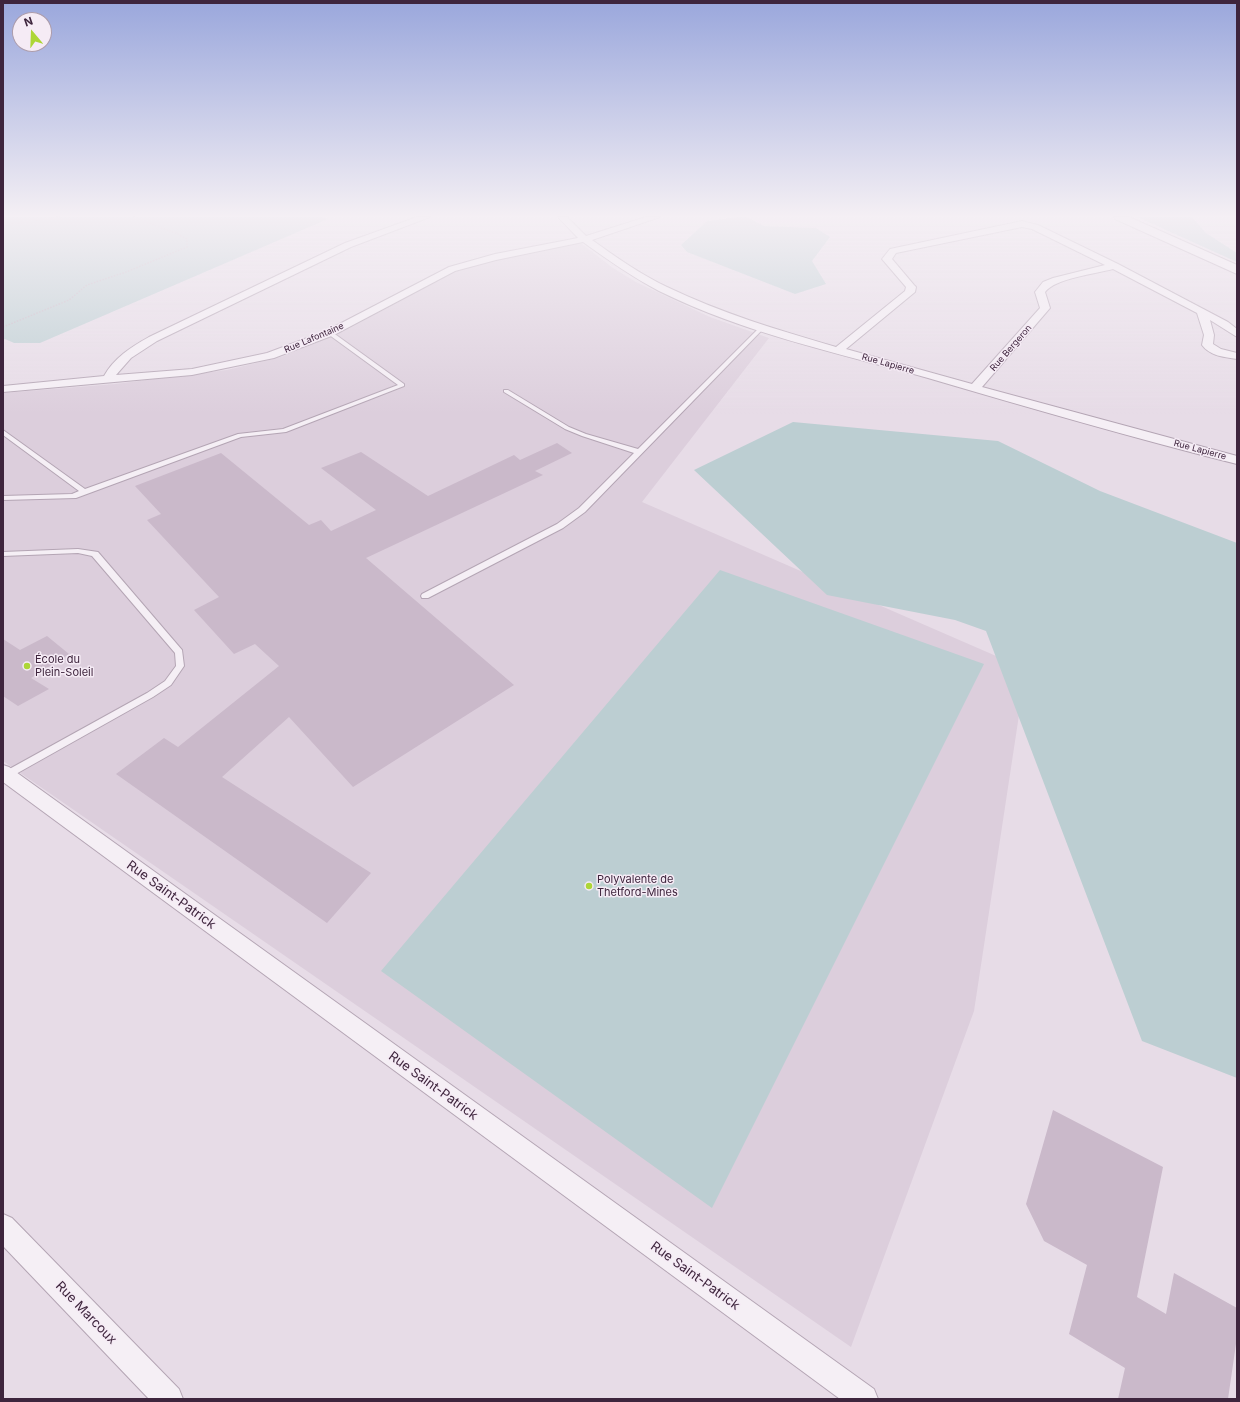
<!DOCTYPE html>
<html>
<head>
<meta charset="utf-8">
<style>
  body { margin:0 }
  #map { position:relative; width:1240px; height:1402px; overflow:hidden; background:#e7dce7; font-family:Inter,sans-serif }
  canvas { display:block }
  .frame { position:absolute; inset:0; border:4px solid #3e253d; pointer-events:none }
  .north { position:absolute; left:12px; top:12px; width:40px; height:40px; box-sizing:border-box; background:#f5ebf5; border:1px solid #ac9cab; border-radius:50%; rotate:341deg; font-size:11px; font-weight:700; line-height:16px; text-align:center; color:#3e253d }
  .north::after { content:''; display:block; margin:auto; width:14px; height:18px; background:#add636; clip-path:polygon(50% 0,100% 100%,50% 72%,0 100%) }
</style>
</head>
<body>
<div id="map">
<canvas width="1240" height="1402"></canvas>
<div class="frame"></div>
<div class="north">N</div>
</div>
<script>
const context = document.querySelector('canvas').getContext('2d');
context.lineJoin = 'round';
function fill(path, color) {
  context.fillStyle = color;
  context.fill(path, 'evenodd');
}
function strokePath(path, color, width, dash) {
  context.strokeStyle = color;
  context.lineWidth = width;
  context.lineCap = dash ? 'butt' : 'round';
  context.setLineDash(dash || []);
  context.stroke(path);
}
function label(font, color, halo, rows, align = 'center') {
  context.font = font + ' Inter,sans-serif';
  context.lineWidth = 3;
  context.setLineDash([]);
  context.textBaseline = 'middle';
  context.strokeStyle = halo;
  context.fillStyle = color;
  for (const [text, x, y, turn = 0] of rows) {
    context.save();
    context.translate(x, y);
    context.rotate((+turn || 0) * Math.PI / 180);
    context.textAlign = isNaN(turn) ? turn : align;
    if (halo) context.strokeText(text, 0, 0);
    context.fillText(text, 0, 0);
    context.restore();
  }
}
const built = new Path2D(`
  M581,243l32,25 23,14 74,35 59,21 -127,164 384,167 -52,342 -123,336 -848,-586v-368l112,-9 112,-14 54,-13 65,-27 105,-57 30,-10z`);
const green = new Path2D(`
  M3,217h320l5,2 -288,124h-26l-9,-4 -2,1z
  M738,217h9l17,9 52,2 14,9 -18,24 14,23 -31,10 -108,-42 -6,-7 26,-24z
  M1137,217h55l14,16 31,20v9z
  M793,422l205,19 102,50 137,52v535l-95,-37 -156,-410 -31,-11 -128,-25 -133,-125z
  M720,570l264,94 -272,544 -331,-237z`);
const building = new Path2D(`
  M557,443l15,10 -37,18 8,4 -177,83 148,127 -161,102 -64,-70 -67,60 149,96 -44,50 -211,-149 48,-36 14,9 101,-81 -24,-22 -21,10 -40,-44 25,-13 -72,-77 14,-6 -26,-28 86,-33 88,72 12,-5 10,11 45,-21 -55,-42 40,-16 67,44 86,-41 6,5z
  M47,636l22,18 -38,24 18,11 -31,17 -15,-10v-57l17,11z
  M1053,1110l110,57 -26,130 29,17 8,-41 63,35v29l-9,62h-110l7,-31 -56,-34 18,-69 -43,-24 -18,-37z`);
const path = new Path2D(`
  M3,225l57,-8
  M3,327l66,-27 18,-15 39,-13 61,-25v-8l-9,-5 -45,-17`);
const service = new Path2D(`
  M762,325l3,2 -1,1 -179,184 -22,16 -135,70h-6l-1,-2 1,-2 135,-70 22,-16 55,-55 -52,-17 -17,-7 -61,-37v-2h4l61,37 17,7 52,15z
  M328,332h4l72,52v2l-118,46 -45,5 -165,61 -73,2v-4l69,-2 7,-3 -76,-56v-5l82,59 153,-55 45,-5 115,-44 -70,-51z
  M78,549l20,3 84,98 2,16 -13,19 -18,12 -146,82 -3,-1v-6l143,-79 18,-12 11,-15 -1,-13 -83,-97 -14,-3 -75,3v-4z`);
const minor = new Path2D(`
  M417,217h13l-79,30 -194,94 -26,17 -15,17 76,-6 75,-16 59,-22 123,-64 46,-13 83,-16 -20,-21h9l19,19 60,-19h14l-68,23c24,17 48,34 75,47 54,26 111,43 169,60l69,-56 1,-4 -24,-28 8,-10 132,-28 16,4 80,39 110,58 9,7v8l-27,-17 4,15 -1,9 8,5 16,4v6c-13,-2 -27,-3 -35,-14l2,-10 -7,-22 -84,-44c-18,5 -57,9 -68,23l5,16 -68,79 255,69v8c-104,-26 -207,-56 -309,-86 -91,-25 -184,-45 -269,-87 -27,-14 -51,-31 -76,-49l-87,18 -41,11 -121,64 -60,23 -82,17 -189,17v-6l101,-10c10,-18 27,-29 45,-39l196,-94zM1022,227l10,2 73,36 -52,13 -10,4 -8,10 5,16 -68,76 -126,-35 69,-57 1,-5 -2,-2 -22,-26 4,-6z
  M3,765l6,2 865,622 4,10h-38l-837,-617z
  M3,1214l9,4 167,171 4,10h-34l-146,-153z`);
const tertiary = new Path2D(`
  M1114,217h15l108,48v9l-122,-55z`);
const markers = [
  [27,666,4,"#add636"],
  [589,886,4,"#add636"]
];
const farStreetnames = [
  ["Rue Lafontaine",314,338,-23],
  ["Rue Bergeron",1011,348,-49],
  ["Rue Lapierre",888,364,16],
  ["Rue Lapierre",1200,450,15]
];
const poiNames = [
  ["École du",35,660],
  ["Plein-Soleil",35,673],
  ["Polyvalente de",597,880],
  ["Thetford-Mines",597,893]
];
const nearStreetnames = [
  ["Rue Saint-Patrick",171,895,36],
  ["Rue Saint-Patrick",433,1086,36],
  ["Rue Saint-Patrick",695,1276,36],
  ["Rue Marcoux",86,1313,46]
];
fill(built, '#dccedc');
fill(green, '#bcced2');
fill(building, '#cab9ca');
strokePath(service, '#b4a5b4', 2);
strokePath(minor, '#b4a5b4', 2);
strokePath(tertiary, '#b4a5b4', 2);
strokePath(path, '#c5bac5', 1.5, [1.5, 1.5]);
fill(service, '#f5eff5');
fill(minor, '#f5eff5');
fill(tertiary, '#f5eff5');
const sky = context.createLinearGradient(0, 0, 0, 414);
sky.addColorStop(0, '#9aa7dc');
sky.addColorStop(0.52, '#f4eff4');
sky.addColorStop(1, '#f4eff400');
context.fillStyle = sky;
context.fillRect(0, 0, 1240, 414);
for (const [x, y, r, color] of markers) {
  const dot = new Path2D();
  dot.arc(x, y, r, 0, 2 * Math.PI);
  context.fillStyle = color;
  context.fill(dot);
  strokePath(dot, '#f5ebf5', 1.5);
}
label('9px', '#3e253d', '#f5ebf5', farStreetnames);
label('11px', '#3e253d', '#f5ebf5', poiNames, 'left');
label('13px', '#3e253d', '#f5ebf5', nearStreetnames);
</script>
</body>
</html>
